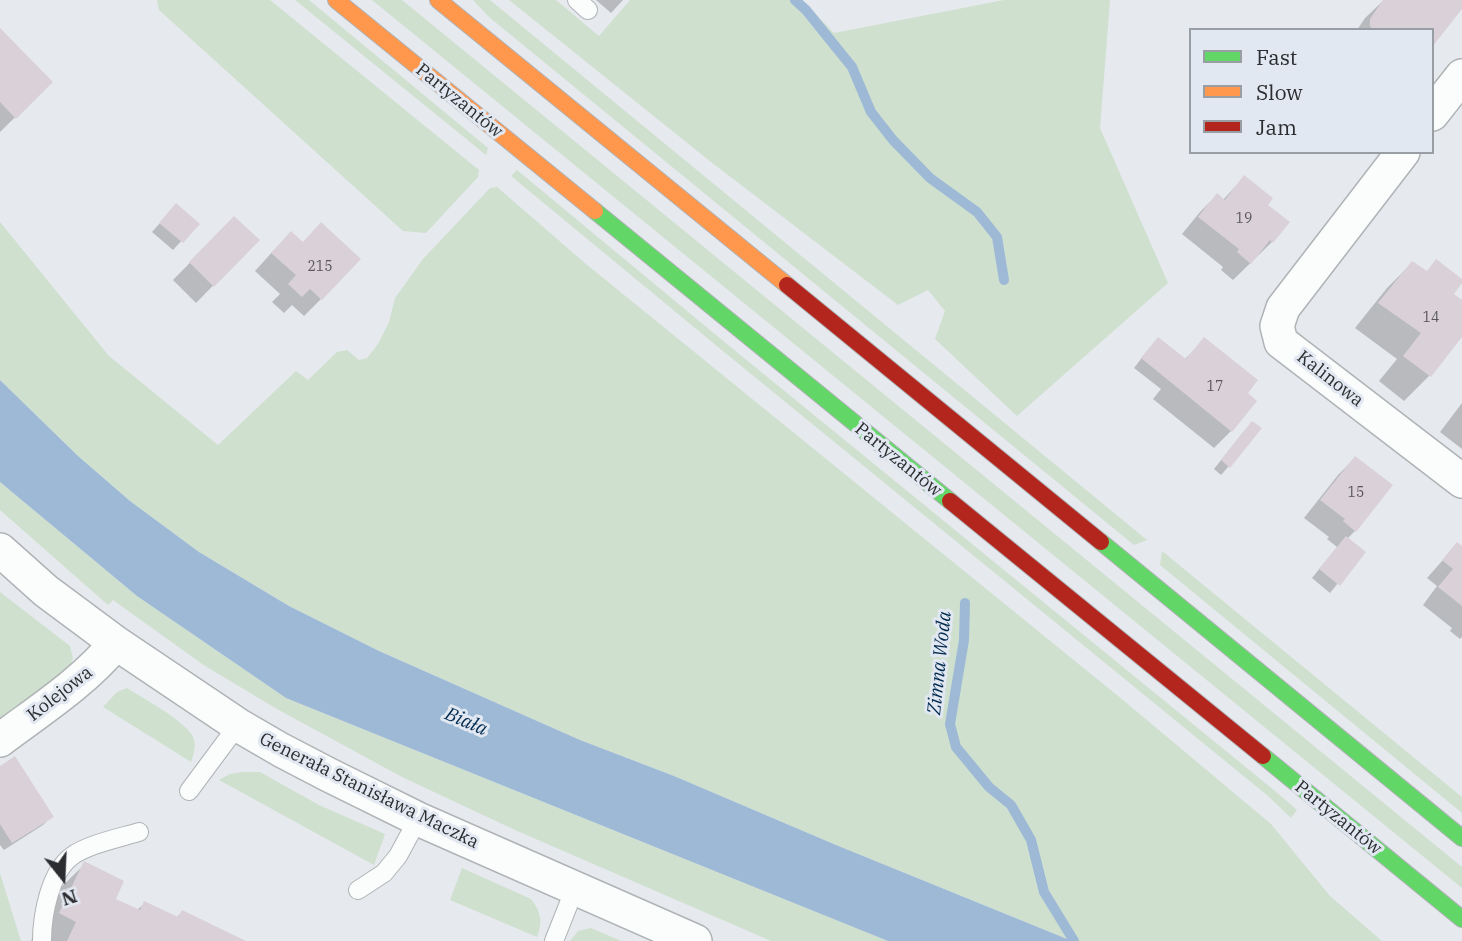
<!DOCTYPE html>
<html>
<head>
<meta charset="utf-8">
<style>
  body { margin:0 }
  #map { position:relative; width:1462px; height:941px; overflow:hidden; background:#e6e9ee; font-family:"IBM Plex Serif",serif }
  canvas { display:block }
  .legend { position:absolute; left:1189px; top:28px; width:245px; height:126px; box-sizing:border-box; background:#e2e8f1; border:2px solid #999da4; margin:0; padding:9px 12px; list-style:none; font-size:21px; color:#2b2d30 }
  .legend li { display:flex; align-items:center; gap:14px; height:35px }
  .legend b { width:35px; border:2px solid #999da4 }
  .north { position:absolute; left:28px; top:843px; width:70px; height:70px; -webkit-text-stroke:5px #e2e8f1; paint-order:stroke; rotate:162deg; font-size:19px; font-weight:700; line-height:28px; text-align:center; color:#2b2d30 }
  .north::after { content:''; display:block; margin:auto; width:24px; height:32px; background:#2b2d30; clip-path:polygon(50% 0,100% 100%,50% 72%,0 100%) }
</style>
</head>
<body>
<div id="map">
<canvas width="1462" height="941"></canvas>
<ul class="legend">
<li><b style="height:9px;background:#63d668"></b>Fast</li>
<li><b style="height:9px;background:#ff974d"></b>Slow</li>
<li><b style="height:9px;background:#b3261e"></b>Jam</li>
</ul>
<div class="north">N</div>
</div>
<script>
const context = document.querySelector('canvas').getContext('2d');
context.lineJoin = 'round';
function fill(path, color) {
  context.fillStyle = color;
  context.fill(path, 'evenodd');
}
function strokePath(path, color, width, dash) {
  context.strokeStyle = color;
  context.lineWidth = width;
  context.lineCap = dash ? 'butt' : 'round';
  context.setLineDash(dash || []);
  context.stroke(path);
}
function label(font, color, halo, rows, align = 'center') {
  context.font = font + ' "IBM Plex Serif",serif';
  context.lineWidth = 6;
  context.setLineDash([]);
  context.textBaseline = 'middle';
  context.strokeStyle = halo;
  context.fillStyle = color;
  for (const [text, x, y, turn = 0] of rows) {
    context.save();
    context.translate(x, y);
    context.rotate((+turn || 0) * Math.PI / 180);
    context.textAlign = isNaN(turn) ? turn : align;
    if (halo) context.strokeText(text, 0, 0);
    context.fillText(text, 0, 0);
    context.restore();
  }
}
const green = new Path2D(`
  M157,0h113l209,170 -1,7 -52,56 -23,-2 -244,-221z
  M295,0h14l179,148 -2,7z
  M372,0h30l1060,867v21z
  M473,0h17l657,540 -13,5 -645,-528z
  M509,0h47l43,36 31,-36h172l32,33 170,-33h106l-10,128 68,155 -151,133 -82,-77 10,-28 -17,-21 -30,15 -187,-143z
  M517,170l205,170 553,451 22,19 -6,8 -23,-22 -550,-449 -207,-171z
  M497,187l89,77 537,436 148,124 59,72 52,45h-310l-236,-96 -162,-69 -94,-36 -201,-89 -90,-45 -90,-54 -69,-51 -52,-45 -78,-76v-158l109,134 109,89 78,-74 12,9 29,-28 10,-2 12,10 8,-2 11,-14 11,-22 6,-24 28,-39 67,-71z
  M0,482l137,114 149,102 602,243h-117l-256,-111 -113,-53 -125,-68 -72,-43 -92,-66 -5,5 -108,-95z
  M1162,551l300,246v16l-302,-248z
  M0,592l70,54 3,12 -5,14 -68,56z
  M127,688c17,11 55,31 65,47 5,9 2,18 -1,27l-88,-55 14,-15z
  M243,772h17l59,33 66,29 -11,31 -155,-85 11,-6z
  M462,868l69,31c10,13 12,22 6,38l-87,-37z
  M0,873l21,68h-21z
  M591,928l30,13h-51l8,-10z`);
const water = new Path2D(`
  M0,380l78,76 52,45 69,51 90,54 90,45 201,89 94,36 162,69 236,96h-184l-602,-243 -149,-102 -137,-114z`);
const shadow = new Path2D(`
  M596,0h27l-12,13z
  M1384,0h78v7l-30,23h-75l8,-12z
  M0,31l51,51 -51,50z
  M1244,177l22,28 6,37 -39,38 -12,-10 2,-3 -41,-33 18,-22 17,-17 6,5z
  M168,214l29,10 -24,26 -21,-18z
  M234,218l23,23 -61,62 -23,-23z
  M274,250l47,49 -17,17 -12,-11 -8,8 -12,-11 8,-8 -25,-23z
  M1412,263l50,39v33l-33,41 -25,25 -25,-20 18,-22 -42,-31 32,-40z
  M1204,340l41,53 -14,38 -17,17 -61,-49 8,-10 -27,-21 16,-21 34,13z
  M1462,403v46l-22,-17z
  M1244,431l-15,35 -8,9 -7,-6z
  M1355,458v73l-8,8 16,13 -33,41 -18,-15 25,-31 -10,-8 2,-2 -25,-19 34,-43z
  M1457,544l5,4v89l-2,2 -10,-8 2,-3 -29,-23 14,-19 -10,-8z
  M0,768l52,48 -9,9 -39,25 -4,-5z
  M85,864l29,35 23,11 8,-7 31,15 6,-6 60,29h-211l22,-46z`);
const stream = new Path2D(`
  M795,0l11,10 46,57 19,45 22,28 37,38 47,34 20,25 7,43
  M965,603l-1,37 -14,84 6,23 33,40 22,18 20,35 13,52 30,49`);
const building = new Path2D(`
  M1383,0h79v9l-30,38v-17h-59l-3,-4v-7z
  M0,28l53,54 -37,37 -16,-17z
  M1244,175l29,23 -5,7 22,17 -17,21 -3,-3 -19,24 -14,-12 2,-3 -41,-32 19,-24 8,7z
  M176,203l24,21 -17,19 -24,-20z
  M234,216l26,24 -46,47 -25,-25z
  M321,222l40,37 -39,41 -12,-11 -8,8 -14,-13 8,-9 -25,-22 20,-22 12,11z
  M1436,259l26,20v4l-8,11 8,6v37l-31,40 -28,-21 18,-23 -43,-30 34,-42 15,10z
  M1158,337l28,22 18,-22 54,43 -10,13 9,8 -25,31 -91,-74z
  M1252,421l10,7 -32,40 -9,-8z
  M1355,456l38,29 -37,47 -13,-11 2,-2 -25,-19z
  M1346,536l20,16 -26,34 -21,-17z
  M1457,542l5,4v60l-24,-19 15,-18 -11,-9z
  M15,756l39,61 -42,26 -12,-19v-58z
  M84,861l40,20 -8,18 24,11 4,-9 34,16 4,-7 64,31h-179l9,-19 -17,-9z`);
const lane = new Path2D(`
  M577,0l11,10
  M189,791l49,-66
  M358,890l26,-17 14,-17 20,-37
  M42,941c0,-26 8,-69 30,-85 17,-12 47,-18 67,-24
  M554,941l21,-53`);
const street = new Path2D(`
  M1432,114l30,-38
  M1403,152l-120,156 -6,18 4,16 181,139
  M0,550l46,41 70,52 122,82 43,25 48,25 89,44 277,122
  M0,740c40,-30 84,-58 116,-97`);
const fast = new Path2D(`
  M595,211l355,290
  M1101,542l361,296
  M1263,756l199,163`);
const slow = new Path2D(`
  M336,0l259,211
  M438,0l349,285`);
const jam = new Path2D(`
  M787,285l314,257
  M950,501l313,255`);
const numberNames = [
  ["19",1244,219],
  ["215",320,267],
  ["14",1431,318],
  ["17",1215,387],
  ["15",1356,493]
];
const streetNames = [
  ["Partyzantów",459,101,39],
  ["Kalinowa",1330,379,38],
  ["Partyzantów",898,460,39],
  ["Kolejowa",60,694,-38],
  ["Generała Stanisława Maczka",369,791,26],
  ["Partyzantów",1338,818,39]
];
const waterNames = [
  ["Zimna Woda",940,663,-84],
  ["Biała",466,722,23]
];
fill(green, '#cfe0cf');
fill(water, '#9db9d6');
fill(shadow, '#0003');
strokePath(stream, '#9db9d6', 10);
fill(building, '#dad1d8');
strokePath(lane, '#b0b3b6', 20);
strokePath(street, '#b0b3b6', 36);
strokePath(fast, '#b0b3b6', 18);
strokePath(slow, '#b0b3b6', 18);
strokePath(jam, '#b0b3b6', 18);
strokePath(lane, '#fbfcfc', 18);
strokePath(street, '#fbfcfc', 33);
strokePath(fast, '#63d668', 16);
strokePath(slow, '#ff974d', 16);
strokePath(jam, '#b3261e', 16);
label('14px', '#58575b', null, numberNames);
label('18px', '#2b2d30', '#e2e8f1', streetNames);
label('italic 19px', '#002a4f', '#e2e8f1', waterNames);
</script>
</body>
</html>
